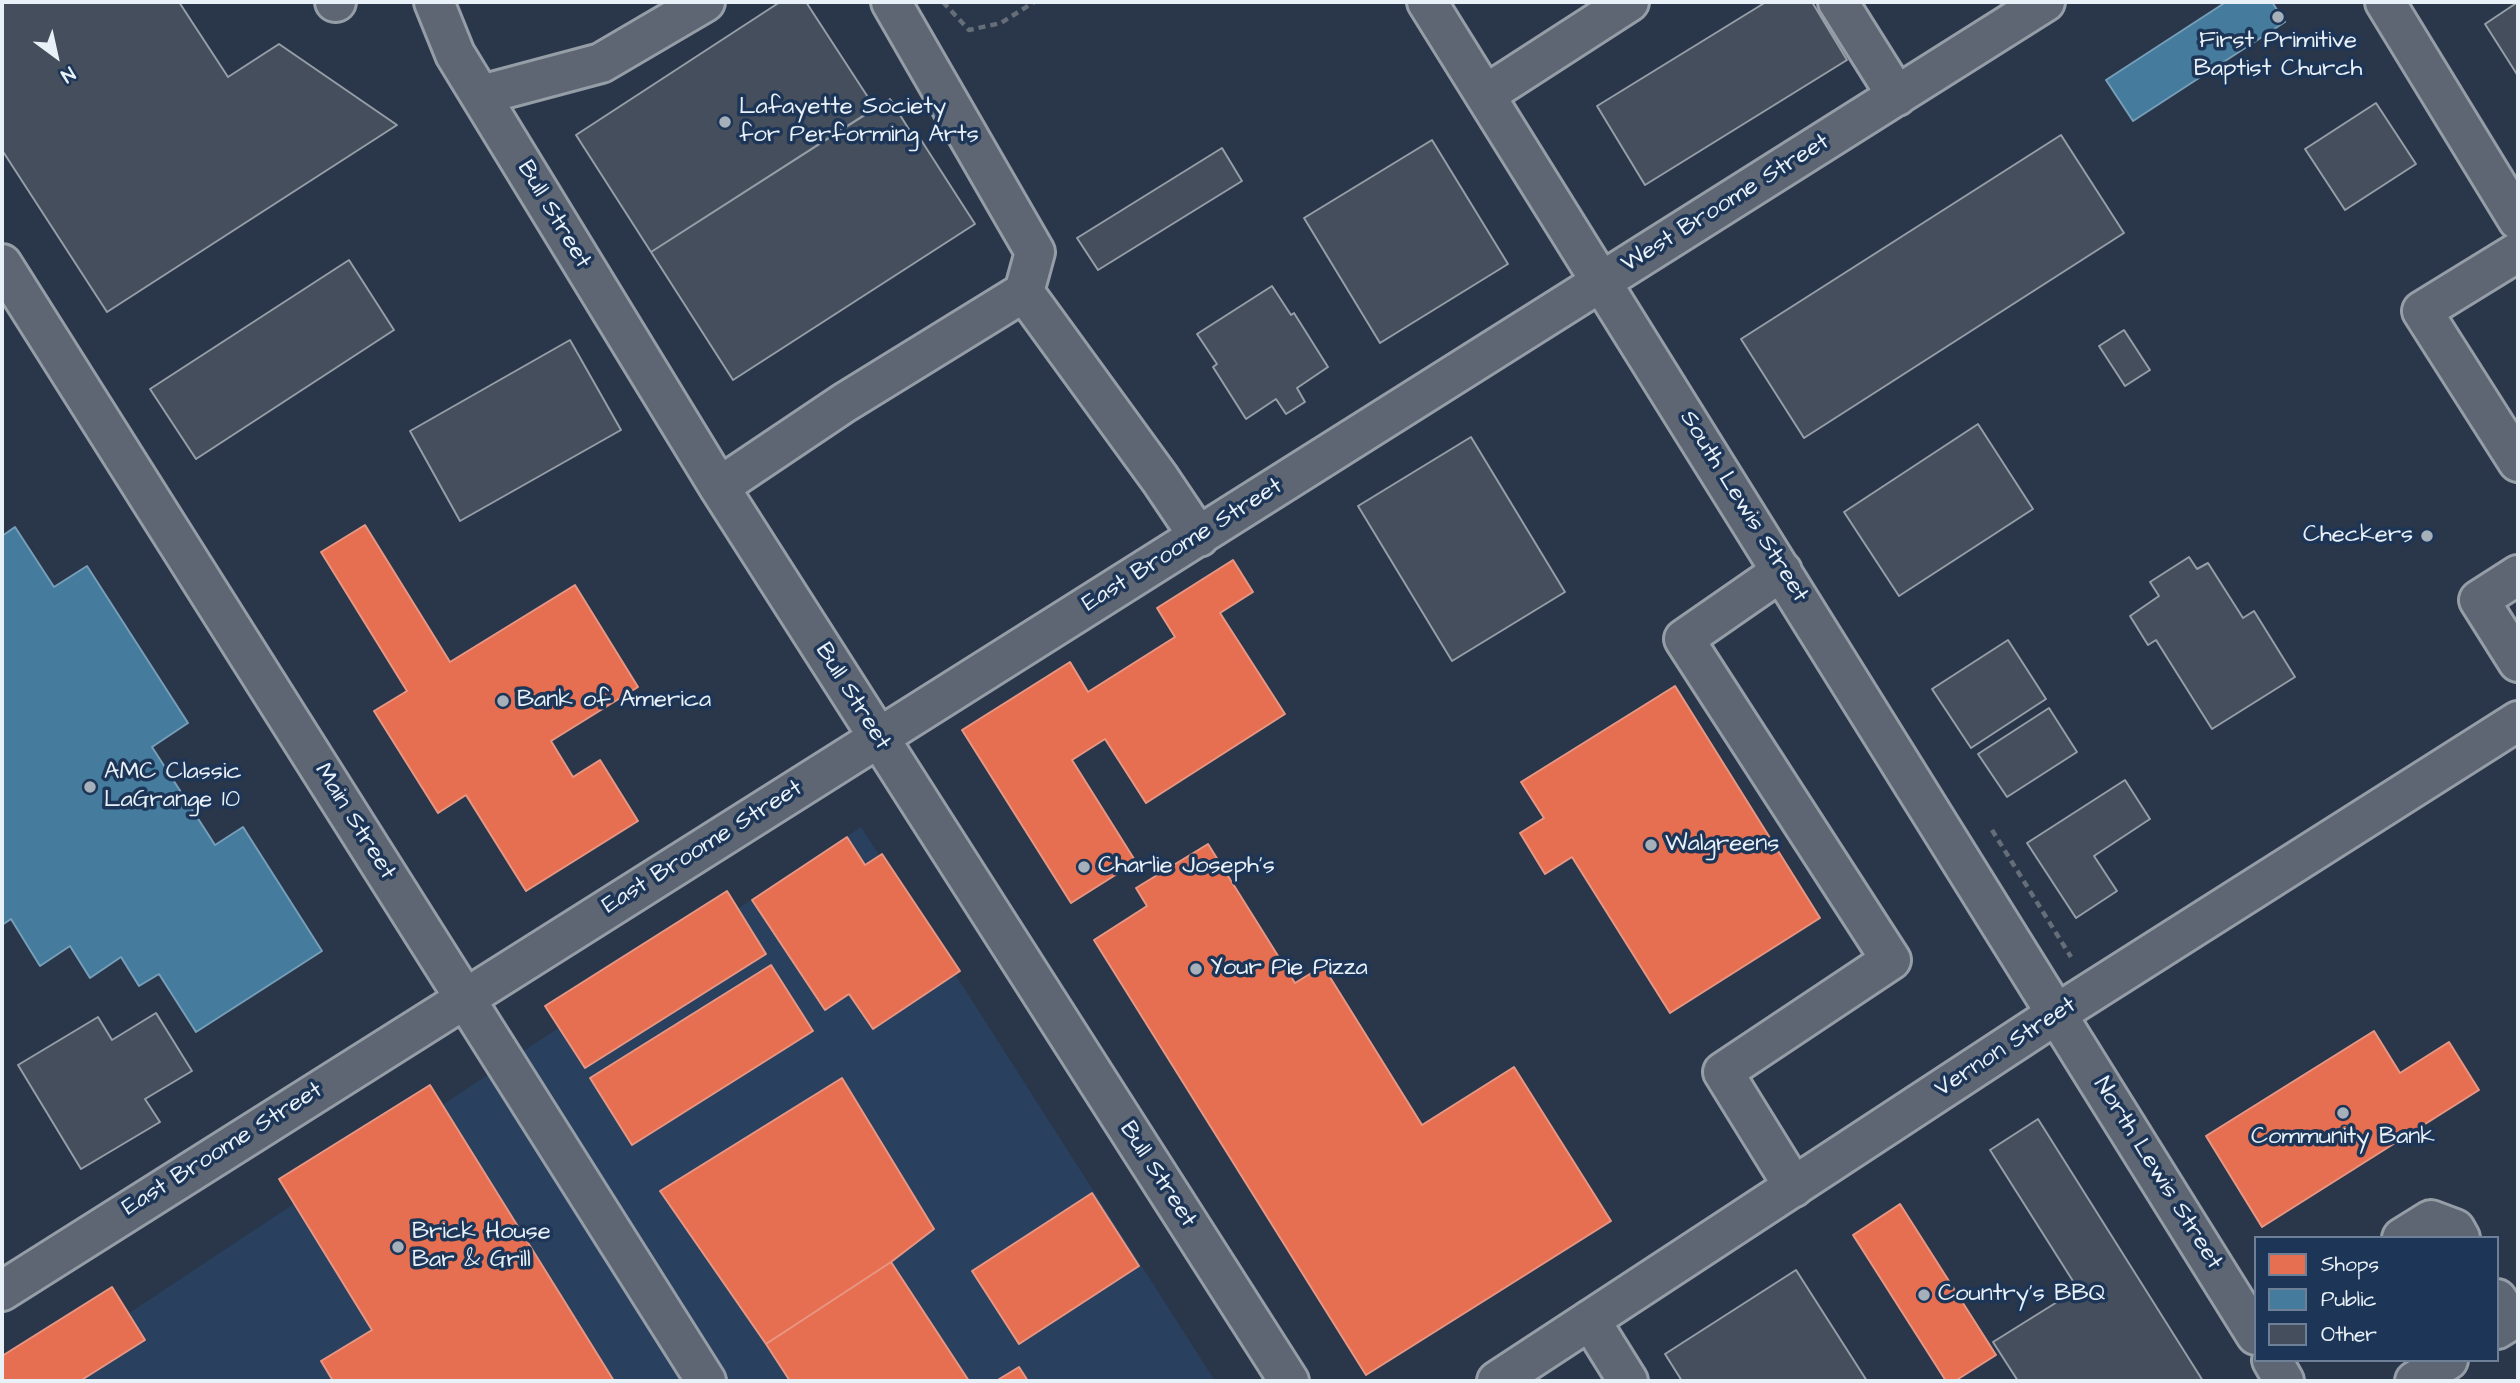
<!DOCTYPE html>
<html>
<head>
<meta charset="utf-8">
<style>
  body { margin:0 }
  #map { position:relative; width:2520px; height:1383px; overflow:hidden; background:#2a374a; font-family:"Architects Daughter",sans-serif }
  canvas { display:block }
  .frame { position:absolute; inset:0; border:4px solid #e8f1f8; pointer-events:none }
  .legend { position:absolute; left:2254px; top:1236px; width:245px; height:126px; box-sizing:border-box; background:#1d3557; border:2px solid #6e8097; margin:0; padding:9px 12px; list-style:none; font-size:21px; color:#e8f1f8 }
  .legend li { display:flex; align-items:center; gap:14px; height:35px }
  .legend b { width:35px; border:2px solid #6e8097 }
  .north { position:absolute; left:21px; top:21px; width:70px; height:70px; -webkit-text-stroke:5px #1d3557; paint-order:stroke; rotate:147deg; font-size:19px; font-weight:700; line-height:28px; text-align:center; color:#e8f1f8 }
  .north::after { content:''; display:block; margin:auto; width:24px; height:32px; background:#e8f1f8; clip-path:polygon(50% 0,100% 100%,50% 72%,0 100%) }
</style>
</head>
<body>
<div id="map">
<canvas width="2520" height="1383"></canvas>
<div class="frame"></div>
<ul class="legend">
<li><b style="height:19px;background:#e76f51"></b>Shops</li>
<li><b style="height:19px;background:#457b9d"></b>Public</li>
<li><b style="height:19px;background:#444e5c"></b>Other</li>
</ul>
<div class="north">N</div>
</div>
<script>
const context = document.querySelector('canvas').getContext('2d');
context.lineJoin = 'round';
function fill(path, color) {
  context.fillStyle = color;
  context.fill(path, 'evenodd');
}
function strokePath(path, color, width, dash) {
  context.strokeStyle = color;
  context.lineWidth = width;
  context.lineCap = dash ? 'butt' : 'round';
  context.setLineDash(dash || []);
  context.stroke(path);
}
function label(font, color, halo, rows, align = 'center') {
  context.font = font + ' "Architects Daughter",sans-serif';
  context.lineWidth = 7;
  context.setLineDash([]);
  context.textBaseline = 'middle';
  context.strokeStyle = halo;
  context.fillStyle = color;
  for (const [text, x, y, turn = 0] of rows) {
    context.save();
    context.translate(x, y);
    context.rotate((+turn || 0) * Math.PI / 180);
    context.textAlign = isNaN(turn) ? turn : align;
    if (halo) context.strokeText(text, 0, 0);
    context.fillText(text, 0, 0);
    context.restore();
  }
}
const built = new Path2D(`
  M861,827l354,554h-1188z`);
const shops = new Path2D(`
  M365,525l85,137 125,-77 63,102 -87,54 22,36 27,-17 38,61 -112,70 -60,-96 -28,18 -64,-102 33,-20 -86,-139z
  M1233,560l20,32 -33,21 65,101 -139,89 -41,-64 -33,21 64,102 -65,41 -109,-173 108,-68 18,30 87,-55 -18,-29z
  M1675,686l145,232 -150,95 -98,-156 -27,17 -25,-41 24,-15 -23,-36z
  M847,837l18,28 17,-11 78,117 -87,58 -24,-35 -24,16 -73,-110z
  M1208,844l87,139 28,-17 99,159 92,-58 97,154 -245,154 -272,-435 53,-34 -11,-18z
  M727,891l39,63 -181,114 -40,-62z
  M771,965l42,66 -181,114 -42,-67z
  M2374,1031l26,42 49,-31 30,48 -217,137 -56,-91z
  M842,1078l92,151 -43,33 -125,82 -106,-153z
  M430,1085l184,296h-281l-12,-20 51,-31 -93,-151z
  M1092,1193l47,73 -120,78 -47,-73z
  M1900,1204l96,151 -41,26h-9l-93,-146z
  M891,1262l78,119h-179l-24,-37z
  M112,1287l33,53 -65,41h-78v-25z
  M1019,1367l9,14h-32z`);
const public = new Path2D(`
  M2226,2h46l13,20 -152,99 -27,-41z
  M15,527l39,60 33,-21 101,157 -36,24 63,98 28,-18 79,124 -126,81 -37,-58 -20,12 -18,-29 -31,21 -20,-32 -30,20 -29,-47 -9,6v-389z`);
const building = new Path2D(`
  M2,2h177l49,75 51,-33 118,81 -290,187 -105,-162z
  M780,2h26l69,106 -224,144 -75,-117z
  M1766,2h46l35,58 -202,125 -48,-79z
  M2518,2v74l-33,-52z
  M890,99l20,32 4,-2 61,95 -242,156 -82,-128z
  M2376,103l40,61 -71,46 -40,-61z
  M2061,135l63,98 -320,205 -63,-99z
  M1432,140l76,124 -128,79 -76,-125z
  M1222,148l20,33 -144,89 -21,-32z
  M349,260l45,70 -198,129 -46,-70z
  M1272,286l19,29 3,-2 34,54 -31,21 8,14 -19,12 -10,-15 -30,20 -33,-52 4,-3 -20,-30z
  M2124,330l26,40 -25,16 -26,-40z
  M570,340l51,90 -161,91 -50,-90z
  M1978,424l55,85 -134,87 -55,-84z
  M1471,437l94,155 -113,69 -94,-155z
  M2189,557l8,12 11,-6 35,55 11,-7 41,66 -83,52 -56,-89 -8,5 -18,-29 29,-20 -9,-14z
  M2008,640l38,59 -75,49 -39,-59z
  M2049,708l28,44 -70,45 -29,-43z
  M2125,780l25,39 -56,37 23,35 -41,27 -49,-75z
  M156,1013l36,58 -47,28 15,23 -79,47 -63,-104 80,-48 14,23z
  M2038,1119l165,262h-185l-25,-39 85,-53 -88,-139z
  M1796,1270l71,111h-185l-17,-27z`);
const path = new Path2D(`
  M943,2l26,28 32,-7 33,-21
  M1992,830l79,127`);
const minor = new Path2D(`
  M335,2h1
  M434,2l21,52 264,433 570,894
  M891,2l144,250 -11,40 136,187 39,58
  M1427,2l829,1333
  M1838,2l59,94
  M2385,2l133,218
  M481,95l120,-32 104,-61
  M1485,95l144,-93
  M2518,252l-96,59 96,151
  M2,264l704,1117
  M719,487l125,-84 180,-111
  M1782,571l-98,68 207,321 -168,112 71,115
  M2518,575l-39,25 39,62
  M2402,1238l29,-18 24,9 5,9
  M2,1291c679,-432 1363,-858 2043,-1289
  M2497,1299l14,22
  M1590,1320l38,61
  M2272,1360l12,21`);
const major = new Path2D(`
  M2497,1329l21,-13
  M1497,1381l561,-368 460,-292
  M2415,1381l33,-21`);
const markers = [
  [2278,17,7,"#a6b0bb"],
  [725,122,7,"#a6b0bb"],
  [2427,536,7,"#a6b0bb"],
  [503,701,7,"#a6b0bb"],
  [90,787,7,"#a6b0bb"],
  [1651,845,7,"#a6b0bb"],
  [1084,867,7,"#a6b0bb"],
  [1196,969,7,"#a6b0bb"],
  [2343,1113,7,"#a6b0bb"],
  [398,1247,7,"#a6b0bb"],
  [1924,1295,7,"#a6b0bb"]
];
const poiNames = [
  ["First Primitive",2278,42,"center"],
  ["Baptist Church",2278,70,"center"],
  ["Lafayette Society",739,108],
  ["for Performing Arts",739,136],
  ["Checkers",2413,536,"right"],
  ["Bank of America",517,701],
  ["AMC Classic",104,773],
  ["LaGrange 10",104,801],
  ["Walgreens",1665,845],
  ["Charlie Joseph's",1098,867],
  ["Your Pie Pizza",1210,969],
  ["Community Bank",2343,1138,"center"],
  ["Brick House",412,1233],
  ["Bar & Grill",412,1261],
  ["Country's BBQ",1938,1295]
];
const streetNames = [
  ["West Broome Street",1726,204,-32],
  ["Bull Street",553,215,59],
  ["South Lewis Street",1743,507,58],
  ["East Broome Street",1183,546,-32],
  ["Bull Street",852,697,58],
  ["Main Street",354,822,58],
  ["East Broome Street",703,848,-32],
  ["Vernon Street",2006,1048,-33],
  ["East Broome Street",223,1150,-32],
  ["North Lewis Street",2157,1174,58],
  ["Bull Street",1157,1175,57]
];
fill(built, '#2a405f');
fill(shops, '#e76f51');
strokePath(shops, '#e79683', 2);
fill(public, '#457b9d');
strokePath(public, '#769eb8', 2);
fill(building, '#444e5c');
strokePath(building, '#959da7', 2);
strokePath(minor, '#959da7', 44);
strokePath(major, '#959da7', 44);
strokePath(path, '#656d78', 4.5, [7, 5]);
strokePath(minor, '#5d6672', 38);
strokePath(major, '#5d6672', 38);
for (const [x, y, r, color] of markers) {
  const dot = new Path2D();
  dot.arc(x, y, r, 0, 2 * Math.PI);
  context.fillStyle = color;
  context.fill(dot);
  strokePath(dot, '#1d3557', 2.5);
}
label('24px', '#e8f1f8', '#1d3557', poiNames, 'left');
label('24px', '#e8f1f8', '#1d3557', streetNames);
</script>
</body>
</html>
